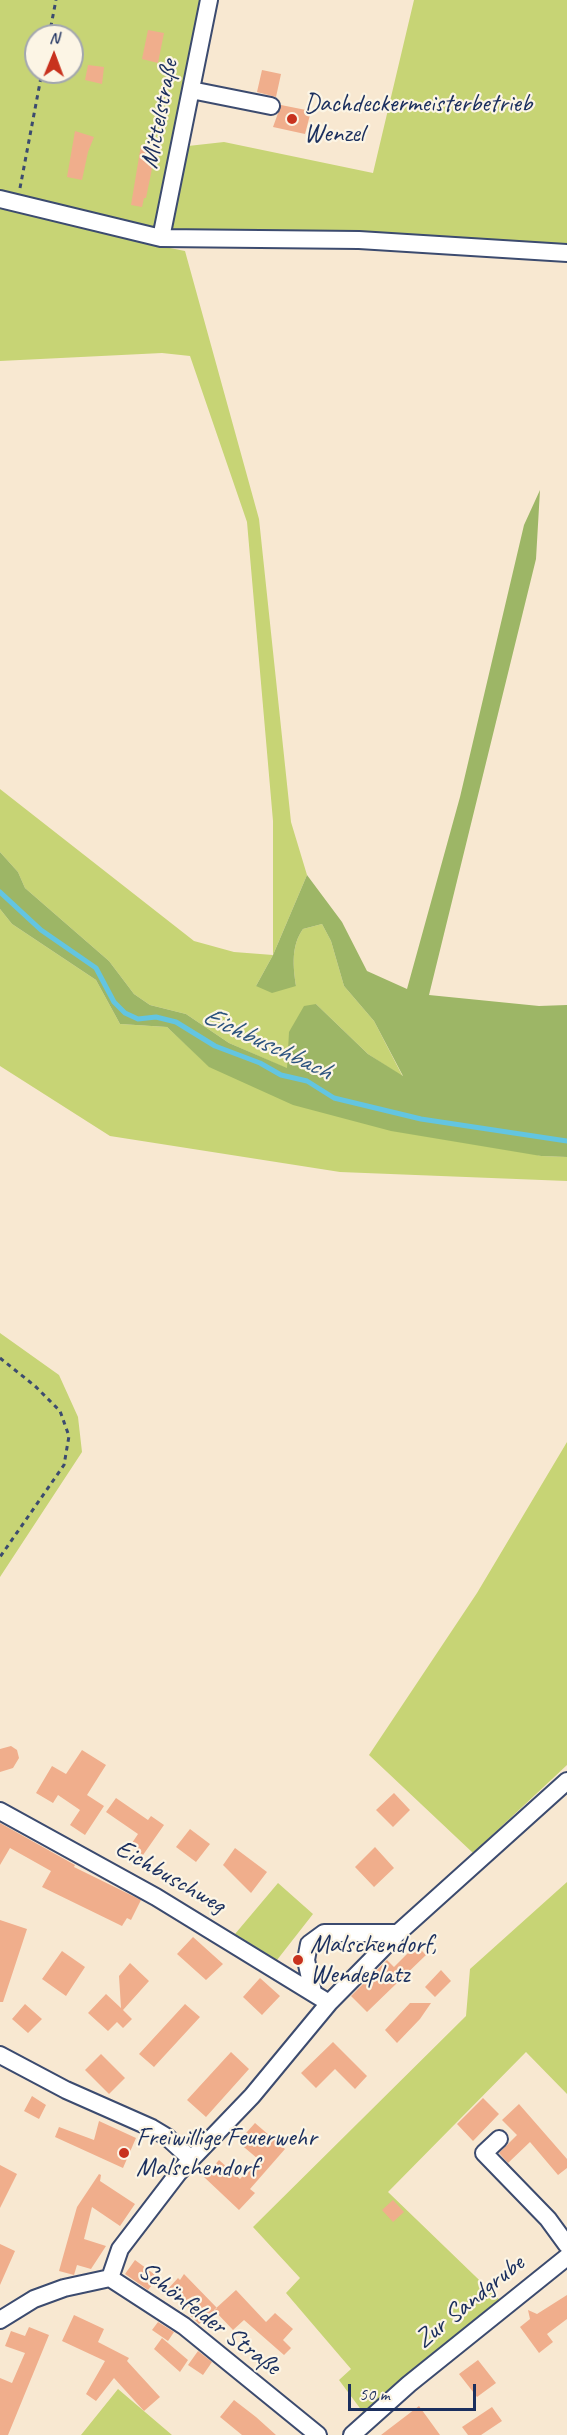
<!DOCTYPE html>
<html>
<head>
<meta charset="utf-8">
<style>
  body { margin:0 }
  #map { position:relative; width:567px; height:2435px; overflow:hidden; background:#f8e8d1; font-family:Caveat,sans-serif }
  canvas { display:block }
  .north { position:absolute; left:24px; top:24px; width:60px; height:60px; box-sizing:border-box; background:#fcf5e5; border:2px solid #a2a6af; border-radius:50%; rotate:1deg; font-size:16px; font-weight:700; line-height:24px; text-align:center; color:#1b2f5e }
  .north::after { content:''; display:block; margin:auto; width:21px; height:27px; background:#c8321e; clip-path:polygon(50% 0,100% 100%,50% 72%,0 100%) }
  .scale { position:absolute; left:348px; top:2384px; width:128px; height:27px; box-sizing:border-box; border:3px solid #1b2f5e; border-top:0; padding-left:8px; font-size:18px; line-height:21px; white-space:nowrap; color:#1b2f5e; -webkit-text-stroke:4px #fcf5e5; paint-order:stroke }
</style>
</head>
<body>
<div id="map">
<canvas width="567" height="2435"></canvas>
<div class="north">N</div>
<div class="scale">50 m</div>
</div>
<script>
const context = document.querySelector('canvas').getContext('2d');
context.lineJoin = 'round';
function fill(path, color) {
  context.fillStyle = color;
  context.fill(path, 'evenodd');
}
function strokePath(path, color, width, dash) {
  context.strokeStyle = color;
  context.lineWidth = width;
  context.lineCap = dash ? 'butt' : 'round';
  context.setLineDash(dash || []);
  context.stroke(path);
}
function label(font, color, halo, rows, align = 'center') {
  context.font = font + ' Caveat,sans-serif';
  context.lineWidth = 4.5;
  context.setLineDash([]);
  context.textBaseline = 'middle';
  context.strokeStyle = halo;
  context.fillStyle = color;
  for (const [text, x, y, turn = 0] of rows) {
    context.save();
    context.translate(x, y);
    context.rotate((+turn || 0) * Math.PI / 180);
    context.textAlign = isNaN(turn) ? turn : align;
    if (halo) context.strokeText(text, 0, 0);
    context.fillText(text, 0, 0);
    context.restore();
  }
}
const green = new Path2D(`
  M0,0h207l-28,147 45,-5 149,31 41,-173h153v249l-406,-11 -161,-39zM36,36h36v36h-36z
  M0,206l130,34 55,11 74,268 32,303 16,53 -34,80 -17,31h40c-3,-20 -5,-40 7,-57l19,-5 9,17 13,45 30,35 29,56 -35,-23 -52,-50 -28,65 -59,-26 -43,-29 -36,-9 -16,-11 -25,-33 -84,-73 -7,-16 -18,-20v-63l194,152 40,11 39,3v-134l-26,-299 -57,-166 -28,-3 -162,8z
  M0,909l12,15 84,56 24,44 47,3 43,40 331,89 26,1v24l-227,-9 -230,-36 -110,-70z
  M0,1333l59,42 19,42 4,35 -82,125z
  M567,1442v323l-94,88 -104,-98 108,-162z
  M567,1882v212l-41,-42 -138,140 115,111 -138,112 -26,-35 12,-11 -65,-76 14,-15 -47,-51 213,-211 4,-47z
  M278,1883l35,31 -36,46 -42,-26z
  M118,2389l54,46h1h-92z`);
const forest = new Path2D(`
  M540,490l-4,69 -107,436 110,11 28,-1v152l-26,-1 -150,-25 -98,-26 -84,-38 -42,-40 -47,-3 -24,-44 -84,-56 -12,-15v-57l18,20 7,16 84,73 25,33 16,11 36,9 43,29 58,25 2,-36 15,-26 12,-2 52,50 35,22 -29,-55 -30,-35 -13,-45 -9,-17 -19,5c-12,17 -10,37 -7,57l-24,7 -16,-7 17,-31 34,-80 35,47 25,49 40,18 53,-192 64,-272z`);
const stream = new Path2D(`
  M0,892l41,38 55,38 18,34 11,11 13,6 18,-2 20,5 39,24 45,17 21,12 26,6 27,17 87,21 146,22`);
const building = new Path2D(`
  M148,30l16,3 -6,30 -16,-4z
  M88,65l16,2 -2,17 -17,-4z
  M262,70l19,4 -5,23 -19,-5z
  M281,105l30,6 -6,23 -32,-7z
  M75,131l19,6 -6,15 -6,28 -15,-3z
  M141,145l15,4 -10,49h-2l-2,9 -11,-2z
  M11,1746l6,4 2,8 -6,10 -13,4v-23z
  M82,1750l24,15 -19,30 17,11 -19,29 -15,-10 10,-15 -22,-15 -5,8 -17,-10 16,-27 14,8z
  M394,1793l16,17 -17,17 -17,-17z
  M116,1798l32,22 3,-4 13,9 -21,30 -13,-9 8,-12 -32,-22z
  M0,1823l75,42 -1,2 67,33 -10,20 -4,-2 -5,8 -80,-39 9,-16 -41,-23 -10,17z
  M190,1829l20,15 -14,18 -20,-15z
  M375,1847l19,21 -20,19 -19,-20z
  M235,1848l32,24 -16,21 -28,-28z
  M0,1920l27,9 -24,73h-3z
  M193,1937l30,27 -17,16 -29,-26z
  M416,1945l10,10 -59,57 -16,-16 36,-36 7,7z
  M62,1951l23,16 -19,29 -24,-17z
  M130,1963l19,18 -26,29 9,9 -9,9 -6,-6 -9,9 -20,-18 18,-19 15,14 -2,-32z
  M441,1970l10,11 -16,16 -10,-10z
  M260,1978l20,18 -18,19 -19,-18z
  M410,2003h21l-11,16 -23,24 -12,-13z
  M25,2004l17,15 -14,14 -16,-14z
  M185,2004l15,13 -46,50 -15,-13z
  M333,2042l34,34 -12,13 -20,-20 -19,19 -15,-15z
  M231,2052l18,17 -43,48 -19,-17z
  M101,2054l24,24 -16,16 -24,-24z
  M32,2096l14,9 -7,14 -15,-8z
  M483,2098l16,16 -26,27 -16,-17z
  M519,2104l48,55v9l-9,7 -28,-33 -22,21 -9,-10 18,-18 -15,-15z
  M99,2121l37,17 -13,30 -68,-31 4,-10 35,13z
  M255,2123l30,26 -35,40 5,4 -16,17 -35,-33 15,-17 21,19 18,-20 -20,-17z
  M0,2165l17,9 -17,34z
  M99,2174l2,1 -1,6 35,23 -15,22 -28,-19 -8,32 22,7 -15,23 -14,-4 -3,10 -15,-4 18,-64z
  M393,2200l11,12 -11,10 -11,-12z
  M0,2244l15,7 -15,34z
  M135,2260l23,17 -10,13 -23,-16z
  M184,2274l33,34 -18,16 -11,-11 4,-3 -25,-20 11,-12 2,2z
  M236,2290l30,32 9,-9 18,16 -10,11 8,8 -7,7 -40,-35 -11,10 -19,-20z
  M567,2295v24l-20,15 6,8 -14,11 -19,-26 10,-8 -2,-9 9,4z
  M74,2315l30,14 -6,13 31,16 -2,3 33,36 -16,14 -30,-33 -18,23 -10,-7 19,-33 -43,-20z
  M158,2322l16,10 -6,9 -16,-11z
  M29,2327l20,8 -41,100h-8v-57l12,5 13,-30 -20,-7 6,-15 14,5z
  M162,2338l26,22 -8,12 -26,-23z
  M198,2351l14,11 -9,13 -15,-10z
  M478,2360l18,23 -19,14 -18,-23z
  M234,2400l22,17 20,18h-34l-22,-18z
  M419,2406l21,29h-59z
  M492,2407l10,14 -21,14h-13l-6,-8z`);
const path = new Path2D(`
  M49,36l7,-36
  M20,188l22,-116
  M0,1358l35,28 25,25 9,25 -5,29 -64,92`);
const minor = new Path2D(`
  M191,90l80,16
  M0,199l161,39 198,2 208,13
  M161,238l48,-238
  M0,1811l156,86 173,106
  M313,1992l-7,-32 3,-16 15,-11h74
  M0,2055l66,35 86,38 15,9 24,22
  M499,2139l-15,14 64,66 19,26
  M110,2278l10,-29 59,-77 73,-76 77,-93 69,-70 169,-152
  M110,2278l74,48 134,109
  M0,2320l34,-21 30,-11 46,-10
  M352,2435l57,-51 158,-127`);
const markers = [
  [292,119,6,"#c8321e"],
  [298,1960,6,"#c8321e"],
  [124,2153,6,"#c8321e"]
];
const poiNames = [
  ["Dachdeckermeisterbetrieb",304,104],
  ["Wenzel",304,134],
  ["Malschendorf,",310,1945],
  ["Wendeplatz",310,1975],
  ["Freiwillige Feuerwehr",136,2138],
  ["Malschendorf",136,2168]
];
const streetNames = [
  ["Mittelstraße",160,114,-79],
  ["Eichbuschweg",170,1877,30],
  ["Zur Sandgrube",470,2302,-39],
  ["Schönfelder Straße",209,2319,37]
];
const waterNames = [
  ["Eichbuschbach",267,1044,25]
];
fill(green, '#c7d475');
fill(forest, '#9db666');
strokePath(stream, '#63c5e1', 5);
fill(building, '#f0ae8c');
strokePath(minor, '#3c4b6f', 20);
strokePath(path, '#3c4b6f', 3, [4.5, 4.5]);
strokePath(minor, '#fff', 16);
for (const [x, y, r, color] of markers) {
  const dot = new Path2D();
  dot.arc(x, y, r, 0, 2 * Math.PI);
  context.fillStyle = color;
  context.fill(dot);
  strokePath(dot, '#fcf5e5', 2);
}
label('26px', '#1b2f5e', '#fcf5e5', poiNames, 'left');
label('26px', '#1b2f5e', '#fcf5e5', streetNames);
label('italic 27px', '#2d547f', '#fcf5e5', waterNames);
</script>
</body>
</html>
